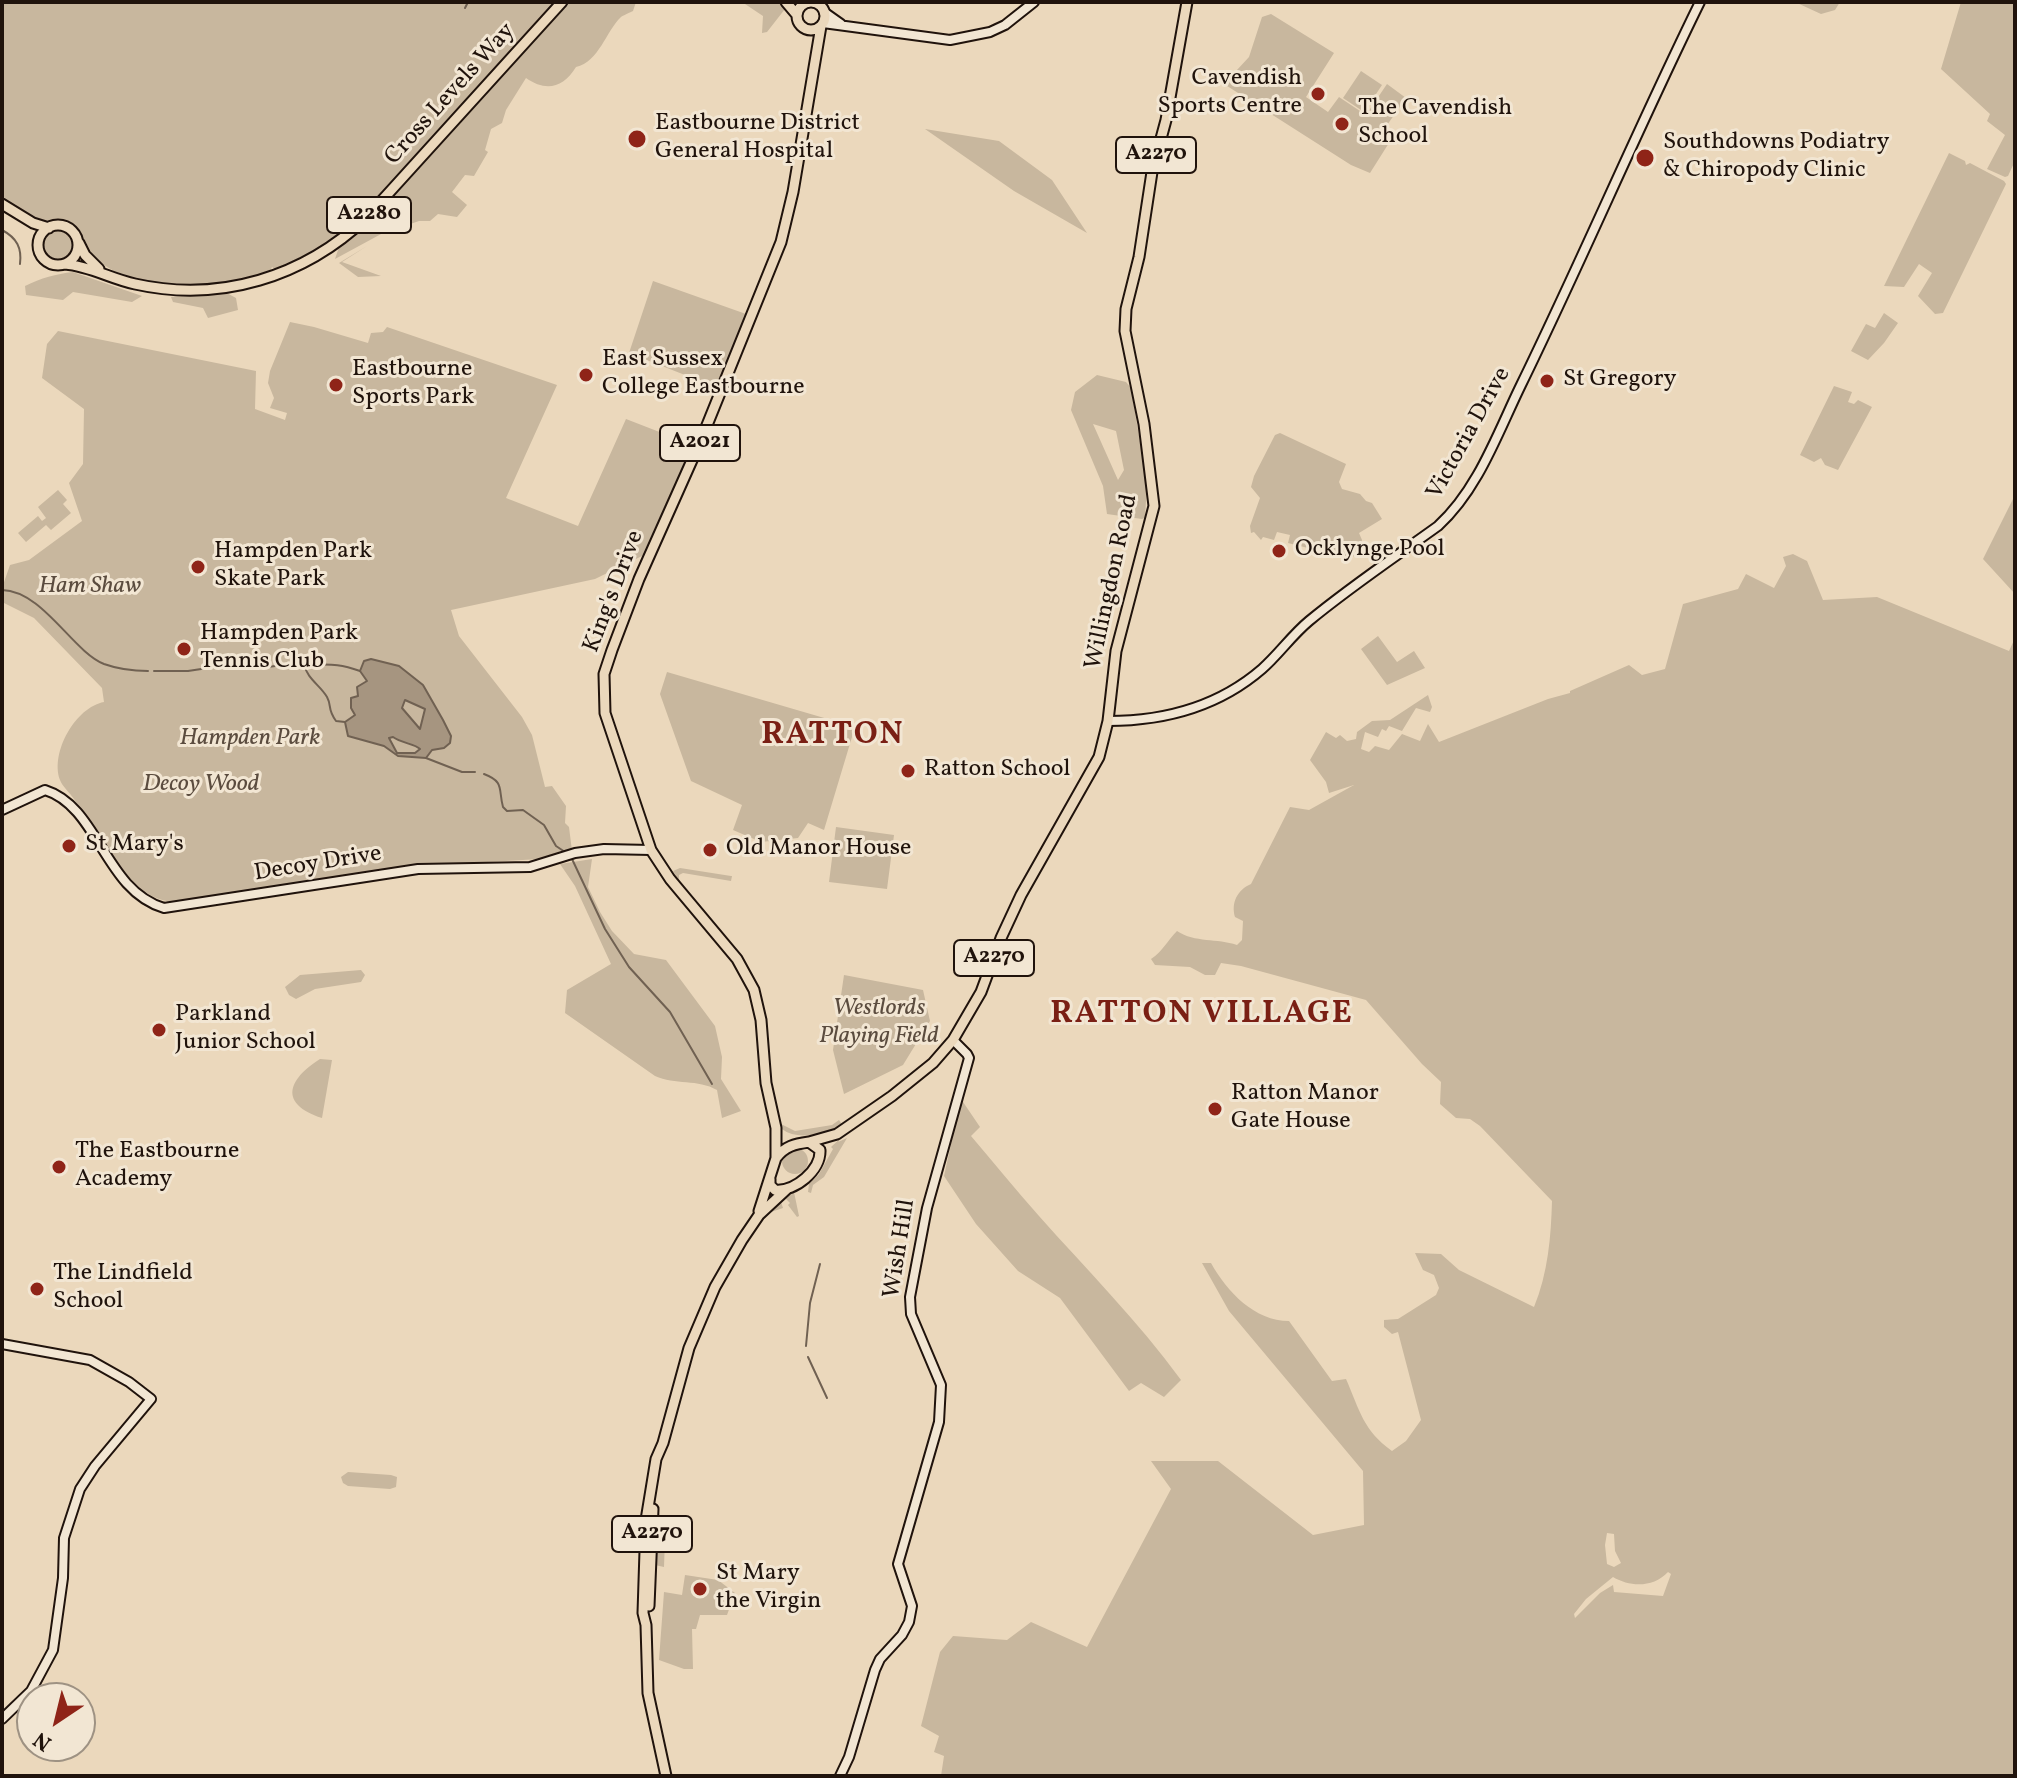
<!DOCTYPE html>
<html>
<head>
<meta charset="utf-8">
<style>
  body { margin:0 }
  #map { position:relative; width:2017px; height:1778px; overflow:hidden; background:#ebd8bc; font-family:Vollkorn,serif }
  canvas { display:block }
  .frame { position:absolute; inset:0; border:4px solid #20130c; pointer-events:none }
  .north { position:absolute; left:16px; top:1682px; width:80px; height:80px; box-sizing:border-box; background:#f2e6d3; border:2px solid #9e9283; border-radius:50%; rotate:215deg; font-size:22px; font-weight:700; line-height:32px; text-align:center; color:#20130c }
  .north::after { content:''; display:block; margin:auto; width:28px; height:36px; background:#8f2418; clip-path:polygon(50% 0,100% 100%,50% 72%,0 100%) }
</style>
</head>
<body>
<div id="map">
<canvas width="2017" height="1778"></canvas>
<div class="frame"></div>
<div class="north">N</div>
</div>
<script>
const context = document.querySelector('canvas').getContext('2d');
context.lineJoin = 'round';
function fill(path, color) {
  context.fillStyle = color;
  context.fill(path, 'evenodd');
}
function strokePath(path, color, width, dash) {
  context.strokeStyle = color;
  context.lineWidth = width;
  context.lineCap = dash ? 'butt' : 'round';
  context.setLineDash(dash || []);
  context.stroke(path);
}
function label(font, color, halo, rows, align = 'center') {
  context.font = font + ' Vollkorn,serif';
  context.lineWidth = 6;
  context.setLineDash([]);
  context.textBaseline = 'middle';
  context.strokeStyle = halo;
  context.fillStyle = color;
  for (const [text, x, y, turn = 0] of rows) {
    context.save();
    context.translate(x, y);
    context.rotate((+turn || 0) * Math.PI / 180);
    context.textAlign = isNaN(turn) ? turn : align;
    if (halo) context.strokeText(text, 0, 0);
    context.fillText(text, 0, 0);
    context.restore();
  }
}
const green = new Path2D(`
  M2,2h555l-185,206c-30,26 -60,45 -95,63l-5,-4 -4,9c-55,9 -120,23 -168,-14 -12,-9 -14,-26 -26,-34 -12,-8 -16,-4 -29,-6 -14,-2 -31,-16 -43,-24z
  M566,2h70l-3,9c-2,1 -11,5 -12,6 -15,14 -22,45 -45,50 -13,21 -30,25 -50,11l-20,32 -4,13 -11,6 -6,21 3,2 -14,24 -9,-1 -13,17 15,13 -10,12 -19,-3 -8,7h-11l-23,8 -2,-2 -59,32 4,-12 35,-32z
  M742,2h36l7,7 -18,23 -5,1 1,-17z
  M1795,2h45l-5,8 -14,4z
  M1961,2h54v159l-7,15 -3,1 -18,-8 18,-34 -18,-14 3,-7 -49,-45z
  M1271,14l63,39 -28,44 22,15 11,-15 27,18 21,-31 19,14 -21,30 9,7 -24,38 -19,-8 -127,-81 25,-27 13,-40z
  M1361,71l21,14 -18,27 -21,-14z
  M925,129l74,12 53,39 35,53 -73,-42z
  M1949,153l16,8 1,4 4,-2 34,18 2,3 -63,129 -8,1 -17,-18 14,-23 -13,-9 -15,23 -20,-1z
  M42 247a16 16 0 1 1 32 0a16 16 0 1 1-32 0Z
  M367,246l-25,16 39,14 -23,1 -19,-14z
  M73,272l69,24 -10,6 -59,-10 -10,8 -37,-5 -1,-9c16,-8 31,-12 48,-14z
  M653,281l93,33 -28,74 -89,-35z
  M225,292l11,6 2,12 -30,8 -5,-10 -30,-6 -2,-5z
  M1884,313l14,10 -14,20 -16,17 -17,-9 15,-27 9,4z
  M290,322l24,5 54,16 3,-10 12,-1 4,-5 170,58 -51,113 72,28 48,-107 67,26 -51,111 -47,23 -144,31 8,26 63,81 10,18 13,52 7,-1 14,20 -1,17 4,4 3,24 -32,8 -122,7 -232,36c-13,0 -24,0 -36,-7 -29,-18 -57,-67 -76,-96 -4,-6 -12,-13 -14,-19 -10,-28 16,-73 44,-78l-2,-14 -68,-70 -32,-16v-14l8,-23 19,-5 53,-39 -13,-38 14,-19 1,-55 -42,-31 5,-34 11,-13 198,40 -1,38 30,11 2,-7 -17,-5 4,-10 -6,-15 2,-12z
  M1097,375l29,7 5,6 16,96 -2,34 -3,1 -35,-5 -4,-28 -32,-76 4,-18zM1093,424l23,7 8,39 -6,10z
  M1834,386l18,6 -4,10 6,2 4,-4 14,7 -34,63 -13,-5 -4,-7 -7,4 -14,-7z
  M1280,433l66,31 -7,18 3,7 18,5 6,7 6,2 10,16 -23,14 3,7 -3,15 -12,3 -21,-5 -2,-4 -12,-3v3l-24,-6 2,-8 -13,-3 -3,8 -11,-3 -2,3 -7,-8 -3,1 -1,-7 10,-28 -9,-11 3,-11 21,-41z
  M58,490l9,10 -4,4 8,9 -20,17 -5,-5 -20,17 -8,-9 20,-17 4,5 4,-3 -8,-11z
  M2015,495v99l-32,-35z
  M1793,554l14,7 16,39 54,-3 132,54 6,-13v1138h-1074l3,-20 -10,-4 5,-16 -18,-10 19,-74 13,-16 54,4 24,-18 56,25 84,-158 -20,-28h67l95,74 51,-10 -1,-54 -134,-160 -27,-48h9c16,29 44,58 78,58l43,60 14,-2c14,32 17,51 46,72l14,-10 15,-21 -23,-88 -6,2 -8,-7v-7l14,-1 38,-24 3,-7 -5,-13 -11,-5 -8,-17 26,1 18,16 75,37c14,-34 17,-70 18,-106l-72,-75 -10,-7 -14,-1 -16,-14 1,-22 -19,-18 -56,-64 -125,-34 -20,-3 -6,12h-10l-15,-8 -35,-2 -4,-6c12,-8 16,-18 26,-28 18,12 40,7 60,14l5,-5 1,-19 -8,-4c-4,-14 2,-27 16,-33l39,-77 19,3 45,-25 -25,8 -3,-11 -16,-22 16,-28 10,6 4,-3 7,6 9,-2 1,-7 15,-11 18,-1 38,-25 4,12 -2,5 -14,-4 -14,23 -13,-5 -3,5 -4,-2 -4,8 -13,-5 -4,17 8,3 6,-6 14,4 13,-16 18,7 8,-17 11,18 109,-43 22,-6v-2l59,-26 13,10 23,-6 18,-65 55,-15 8,-15 28,14 12,-22 -3,-9zM1607,1533l7,1 1,17 6,12 -7,4 -7,-3 -2,-19zM1668,1572l3,2 -8,22 -49,-4 -1,-7 -13,8 -25,25 -1,-4 12,-15 27,-22c17,10 40,11 55,-5z
  M1378,636l19,26 17,-11 11,17 -38,17 -26,-36z
  M667,672l188,55 -31,103 -16,-7 -10,15 -37,4 -28,-12 9,-25 -51,-24 -31,-87z
  M836,827l58,8 -7,54 -58,-7z
  M592,859l-4,28 12,25 12,19 22,23 32,6 49,66 7,31 -1,22 20,32 -19,7 -5,-28c-19,-11 -42,-5 -62,-14l-90,-63 2,-23 44,-26 -36,-78 -15,-22z
  M680,868l51,8h1l-1,5 -48,-8 -4,2v7l-6,-11z
  M361,970l4,5 -4,7 -46,7 -19,10 -7,-4 -4,-8 15,-12z
  M844,975l79,15 7,31 -27,44 -59,29 -11,-44z
  M320,1059l12,1 -10,58c-43,-14 -35,-38 -2,-59z
  M961,1099l19,28 -9,9c22,26 45,54 68,80 48,54 99,105 142,164l-17,17 -23,-14 -12,8 -69,-93 -42,-27 -42,-47 -32,-48z
  M839,1120l4,6 -8,4 5,-4c-16,8 -43,15 -58,3l-1,-5 14,7 37,-6z
  M844,1135l-6,7 9,-4 -23,39 -11,8 -2,8 -3,-1 1,-8 10,-10 14,-25 -2,-2z
  M782 1161a13 13 0 1 1 26 0a13 13 0 1 1-26 0Z
  M794,1192l5,24 -2,1 -9,-12 2,-2 -4,-4 -5,3 2,6 -12,4 -17,17c11,-15 24,-27 40,-37z
  M348,1472l43,3 6,2 -1,10 -6,2 -42,-3 -5,-3 -2,-6z
  M657,1535l1,3h7l-1,29 -9,-2z
  M685,1575l33,5 17,13 -8,22h-27l-4,14h-4l1,40h-9l-25,-9 5,-68 18,3z`);
const water = new Path2D(`
  M371,659l28,7 24,19 20,35 8,16 -1,7 -6,5 -12,2 -6,8 -28,-2 -14,-10 -36,-10 -3,-14 10,-7 -4,-7v-10l7,-2 -1,-9 10,-6 -7,-10 4,-10zM405,700l20,9 -5,20 -18,-21zM393,737c8,6 22,7 27,12l-5,4h-18l-8,-15z`);
const stream = new Path2D(`
  M465,8l3,-6
  M2,230c15,8 20,18 18,34
  M2,590c41,1 70,61 102,74 14,5 30,7 44,7
  M299,664c27,2 33,-3 61,7
  M304,664c3,15 16,21 23,33 5,9 0,12 9,24l9,1
  M227,666l41,1 21,-3
  M154,671h34l33,-5
  M426,758l36,14h13
  M484,774c21,8 14,15 19,33l4,4 16,-1 21,15 12,21 9,6
  M572,859l33,70 24,38 41,45 42,72
  M806,1346l4,-43 10,-39
  M808,1357l19,41`);
const secondary = new Path2D(`
  M824,12l17,12
  M823,23l127,17 40,-8 15,-7 29,-23
  M1108,721c57,0 110,-14 154,-52 17,-15 30,-34 47,-48 41,-34 86,-64 129,-95 40,-36 60,-94 83,-141 62,-127 117,-257 179,-383
  M2,810l43,-20c54,17 59,100 119,118l254,-39 112,-2 45,-14 29,-4 47,1
  M2,1344l88,16 39,22 22,17 -56,67 -15,23 -16,49 -1,40 -10,72 -22,41 -29,28
  M840,1776l9,-19 26,-87 5,-11 22,-24 7,-13 3,-16 -14,-42 41,-142 2,-37 -30,-71 -1,-17 17,-89 42,-150 -2,-4 -14,-14`);
const primary = new Path2D(`
  M797 16a14 14 0 1 1 28 0a14 14 0 1 1-28 0Z
  M786,2l11,13
  M2,204l31,19 16,5
  M38 245a20 20 0 1 1 40 0a20 20 0 1 1-40 0Z
  M79,243l6,12 14,14
  M65,264c25,2 46,15 70,20 85,19 169,-7 231,-66l196,-216
  M809,1142l28,-8 55,-38 41,-33 20,-23 28,-48 20,-54 20,-43 78,-138 9,-36 8,-70 38,-145 -10,-82 -19,-93 1,-22 13,-52 13,-85 14,-52 21,-118
  M776,1158v-30l-10,-45 -5,-63 -7,-30 -17,-31 -67,-80 -19,-29 -46,-137 -1,-39 8,-24 27,-71 62,-139 80,-198 12,-50 28,-166
  M759,1211l17,-53c9,-12 19,-14 33,-16l11,8c1,20 -25,42 -45,40l-5,-5v-6
  M649,1606l4,-97
  M666,1776l-18,-83 -2,-68 -3,-12 3,-93 10,-61 7,-16 26,-95 26,-61 27,-47 17,-25 28,-26`);
const markers = [
  [1318,94,8,"#8f2418"],
  [1342,124,8,"#8f2418"],
  [637,139,10,"#8f2418"],
  [1645,158,10,"#8f2418"],
  [586,375,8,"#8f2418"],
  [1547,381,8,"#8f2418"],
  [336,385,8,"#8f2418"],
  [1279,551,8,"#8f2418"],
  [198,567,8,"#8f2418"],
  [184,649,8,"#8f2418"],
  [908,771,8,"#8f2418"],
  [69,846,8,"#8f2418"],
  [710,850,8,"#8f2418"],
  [159,1030,8,"#8f2418"],
  [1215,1109,8,"#8f2418"],
  [59,1167,8,"#8f2418"],
  [37,1289,8,"#8f2418"],
  [700,1589,8,"#8f2418"]
];
const shields = [
  [1156,155,80],
  [369,215,84],
  [700,443,80],
  [994,958,80],
  [652,1534,80]
];
const shieldNames = [
  ["A2270",1156,155],
  ["A2280",369,215],
  ["A2021",700,443],
  ["A2270",994,958],
  ["A2270",652,1534]
];
const poiNames = [
  ["Cavendish",1302,80,"right"],
  ["Sports Centre",1302,108,"right"],
  ["The Cavendish",1358,110],
  ["School",1358,138],
  ["Eastbourne District",655,125],
  ["General Hospital",655,153],
  ["Southdowns Podiatry",1663,144],
  ["& Chiropody Clinic",1663,172],
  ["East Sussex",602,361],
  ["College Eastbourne",602,389],
  ["Eastbourne",352,371],
  ["Sports Park",352,399],
  ["St Gregory",1563,381],
  ["Ocklynge Pool",1295,551],
  ["Hampden Park",214,553],
  ["Skate Park",214,581],
  ["Hampden Park",200,635],
  ["Tennis Club",200,663],
  ["Ratton School",924,771],
  ["St Mary's",85,846],
  ["Old Manor House",726,850],
  ["Parkland",175,1016],
  ["Junior School",175,1044],
  ["Ratton Manor",1231,1095],
  ["Gate House",1231,1123],
  ["The Eastbourne",75,1153],
  ["Academy",75,1181],
  ["The Lindfield",53,1275],
  ["School",53,1303],
  ["St Mary",716,1575],
  ["the Virgin",716,1603]
];
const streetNames = [
  ["Cross Levels Way",451,95,-48],
  ["Victoria Drive",1470,434,-61],
  ["Willingdon Road",1113,582,-78],
  ["King's Drive",615,592,-69],
  ["Decoy Drive",318,865,-9],
  ["Wish Hill",901,1249,-81]
];
const parkNames = [
  ["Ham Shaw",90,588],
  ["Hampden Park",250,740],
  ["Decoy Wood",201,786],
  ["Westlords",879,1010],
  ["Playing Field",879,1038]
];
const districtNames = [
  ["RATTON",833,737],
  ["RATTON VILLAGE",1202,1016]
];
fill(green, '#c8b79e');
fill(water, '#a69580');
strokePath(water, '#706152', 2);
strokePath(stream, '#706152', 2);
strokePath(secondary, '#20130c', 12);
strokePath(primary, '#20130c', 13);
strokePath(secondary, '#f2e6d3', 8);
strokePath(primary, '#ebd8bc', 9);
for (const [x, y, r, color] of markers) {
  const dot = new Path2D();
  dot.arc(x, y, r, 0, 2 * Math.PI);
  context.fillStyle = color;
  context.fill(dot);
  strokePath(dot, '#f2e6d3', 3);
}
for (const [x, y, w] of shields) {
  const box = new Path2D();
  box.roundRect(x - w / 2, y - 18, w, 36, 6);
  context.fillStyle = '#f2e6d3';
  context.fill(box);
  strokePath(box, '#20130c', 2);
}
label('bold 22px', '#20130c', null, shieldNames);
label('24px', '#20130c', '#f2e6d3', poiNames, 'left');
label('24px', '#20130c', '#f2e6d3', streetNames);
label('italic 24px', '#5b4c3f', '#f2e6d3', parkNames);
context.letterSpacing = '2px';
label('bold 32px', '#7a1f14', '#f2e6d3', districtNames);
context.letterSpacing = '0px';
</script>
</body>
</html>
